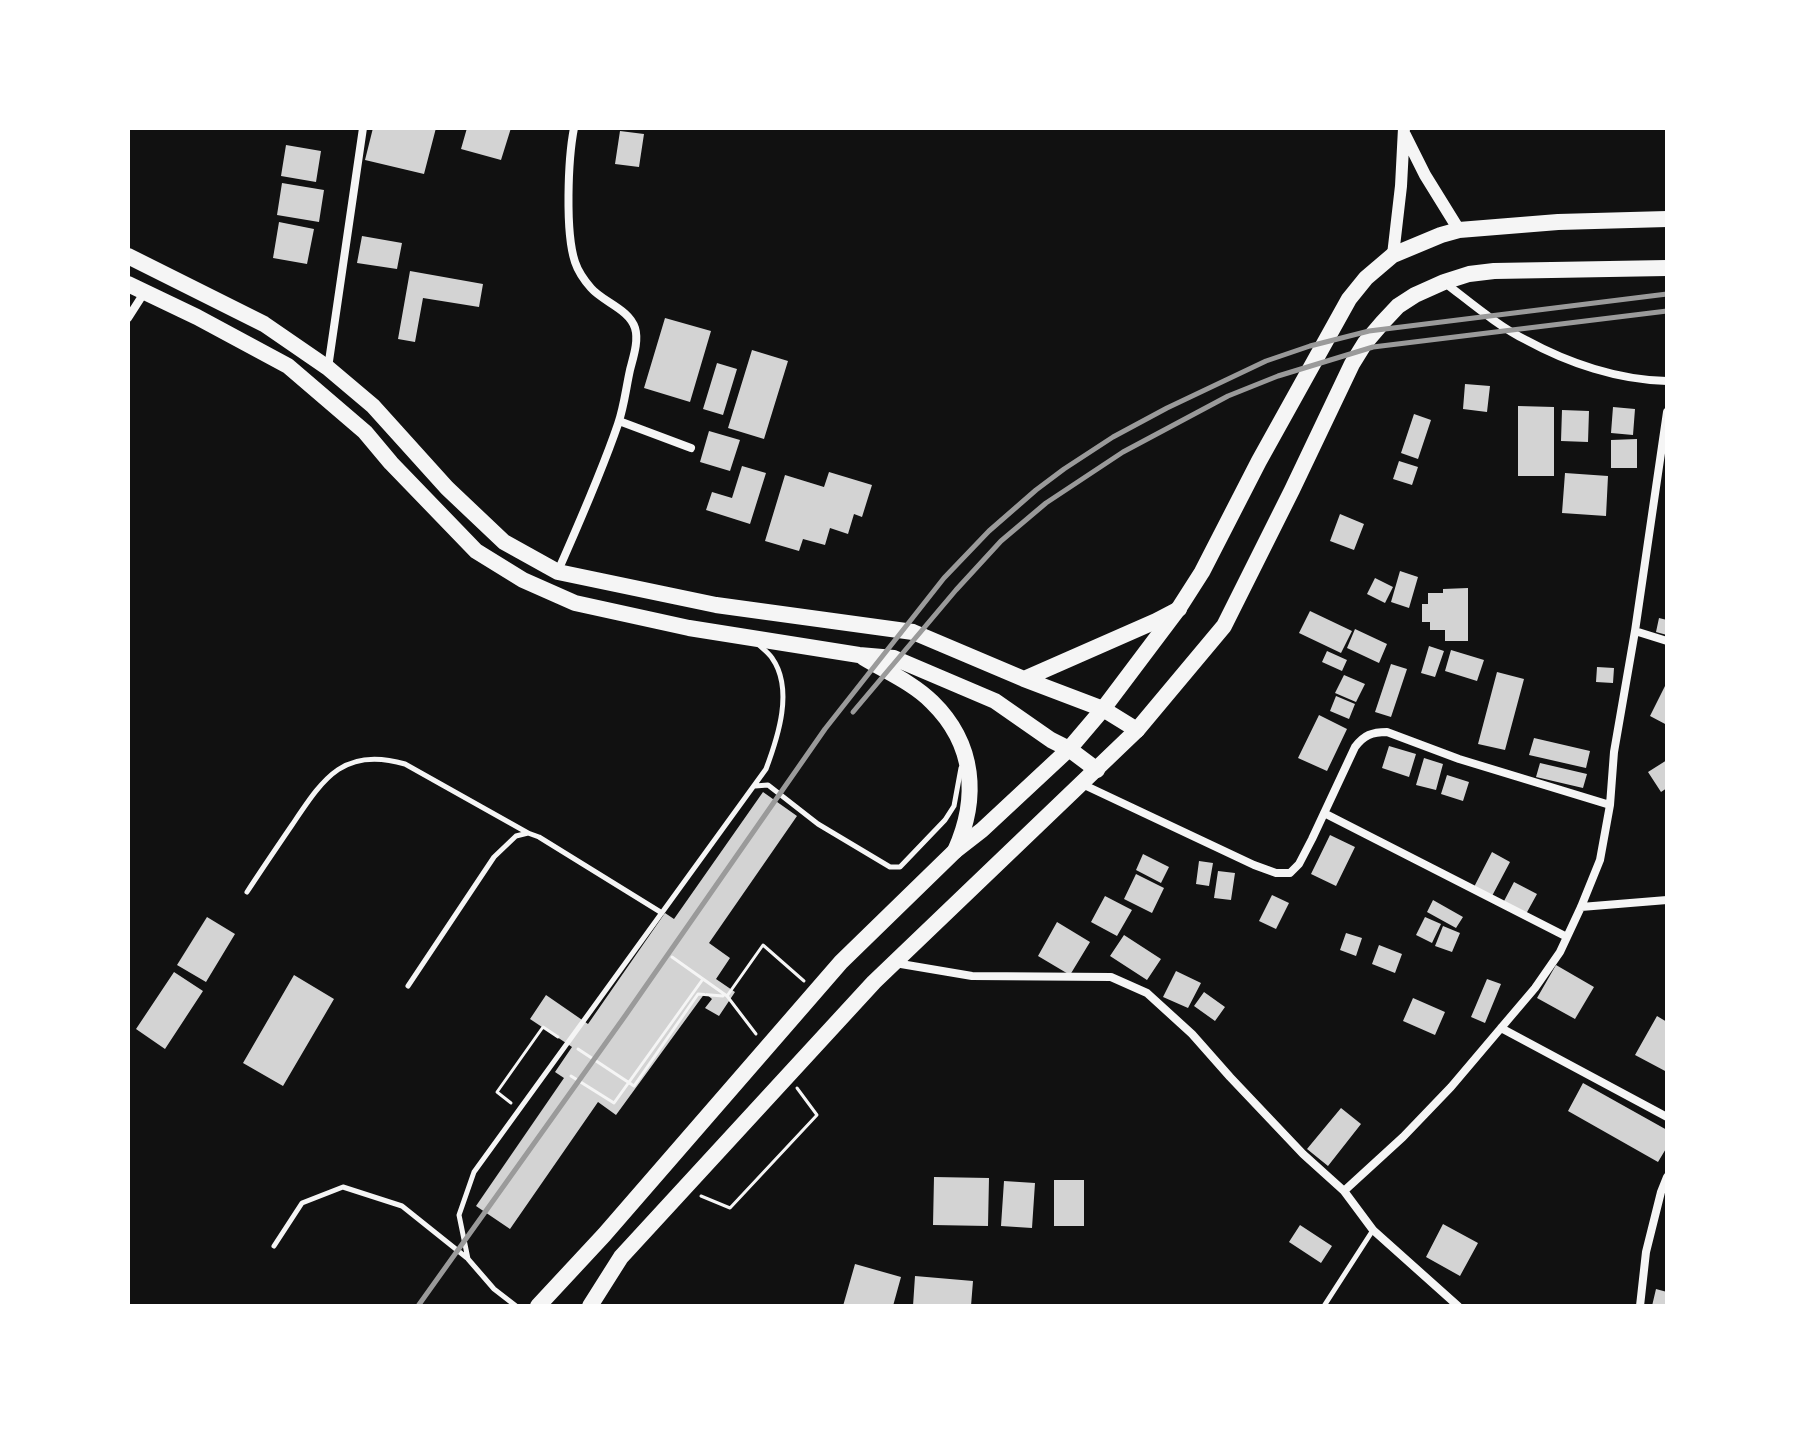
<!DOCTYPE html>
<html>
<head>
<meta charset="utf-8">
<style>
  body { margin:0 }
  #map { position:relative; width:1795px; height:1434px; overflow:hidden; background:#111; font-family:"Noto Sans",sans-serif }
  canvas { display:block }
  .frame { position:absolute; inset:0; border:130px solid #fff; pointer-events:none }
</style>
</head>
<body>
<div id="map">
<canvas width="1795" height="1434"></canvas>
<div class="frame"></div>
</div>
<script>
const context = document.querySelector('canvas').getContext('2d');
context.lineJoin = 'round';
function fill(path, color) {
  context.fillStyle = color;
  context.fill(path, 'evenodd');
}
function strokePath(path, color, width, dash) {
  context.strokeStyle = color;
  context.lineWidth = width;
  context.lineCap = dash ? 'butt' : 'round';
  context.setLineDash(dash || []);
  context.stroke(path);
}
const building = new Path2D(`
  M373,128h63l-12,46 -59,-14z
  M467,128h44l-10,32 -40,-11z
  M620,131l24,3 -5,33 -24,-3z
  M286,145l35,6 -5,31 -35,-6z
  M282,183l42,7 -5,32 -42,-7z
  M279,222l35,7 -7,35 -34,-6z
  M362,236l40,7 -5,26 -40,-6z
  M410,271l73,13 -4,23 -56,-9 -8,44 -17,-3z
  M665,318l46,13 -21,71 -46,-14z
  M752,350l36,11 -24,78 -36,-11z
  M717,363l20,6 -14,46 -20,-6z
  M1465,384l25,2 -3,26 -24,-3z
  M1518,406l36,1v69h-36z
  M1613,407l22,2 -2,26 -22,-2z
  M1562,410l27,1 -1,31 -27,-1z
  M1414,414l17,6 -13,39 -17,-6z
  M709,431l31,9 -10,31 -30,-9z
  M1637,439v29h-26v-28z
  M1399,461l19,6 -6,18 -19,-6z
  M742,466l24,7 -16,51 -44,-14 6,-18 20,6z
  M829,472l43,13 -10,32 -8,-3 -6,20 -18,-6 -5,17 -22,-6 -4,12 -34,-10 20,-66 39,12z
  M1565,473l43,3 -2,40 -44,-3z
  M1340,514l24,10 -10,26 -24,-9z
  M1400,571l18,6 -9,31 -18,-6z
  M1375,578l18,9 -8,16 -18,-9z
  M1468,588v53h-23v-11h-15v-8h-8v-18h6v-11h15v-4z
  M1310,611l42,20 -11,22 -42,-20z
  M1659,618l8,2v15l-11,-3z
  M1355,629l32,15 -8,19 -32,-15z
  M1429,646l15,5 -9,26 -14,-4z
  M1451,650l33,10 -7,21 -32,-10z
  M1327,651l20,9 -5,11 -20,-9z
  M1391,664l16,5 -16,48 -16,-5z
  M1597,667l17,1 -1,15 -17,-1z
  M1497,672l27,7 -19,71 -27,-6z
  M1344,675l21,9 -9,18 -21,-9z
  M1667,682v43l-17,-9z
  M1336,696l19,8 -6,15 -19,-8z
  M1319,715l28,14 -20,42 -29,-13z
  M1534,738l56,13 -4,17 -57,-13z
  M1389,746l27,8 -7,23 -27,-9z
  M1424,758l19,6 -7,26 -20,-5z
  M1667,760v28l-6,4 -13,-20z
  M1540,763l47,11 -4,14 -47,-11z
  M1447,775l22,7 -6,19 -22,-7z
  M763,792l34,24 -88,127 21,15 -14,21 19,13 -16,24 -14,-8 7,-9 -7,-6 -89,122 -18,-13 -88,127 -34,-23 88,-128 -9,-6 17,-25 -42,-28 16,-24 42,29 77,-111 9,6z
  M1330,835l25,12 -19,39 -25,-12z
  M1492,852l18,10 -18,34 -18,-9z
  M1143,854l26,13 -8,16 -25,-13z
  M1199,861l14,2 -4,23 -13,-2z
  M1218,871l17,2 -4,27 -17,-2z
  M1136,874l28,14 -12,25 -28,-14z
  M1514,882l23,12 -11,20 -23,-11z
  M1272,895l17,8 -13,26 -17,-8z
  M1105,896l27,14 -15,26 -26,-14z
  M1433,900l30,17 -7,11 -29,-16z
  M207,917l28,17 -29,48 -29,-17z
  M1425,917l16,7 -9,19 -16,-8z
  M1057,922l33,20 -20,33 -32,-19z
  M1443,926l17,7 -8,19 -17,-6z
  M1346,933l16,5 -6,18 -16,-6z
  M1124,935l37,24 -14,21 -37,-24z
  M1379,945l23,9 -7,19 -23,-9z
  M1556,965l38,22 -19,32 -38,-21z
  M1176,971l25,12 -13,25 -25,-11z
  M174,972l29,19 -38,58 -29,-20z
  M294,975l40,24 -51,87 -40,-23z
  M1487,979l14,5 -16,39 -14,-6z
  M1204,992l21,15 -10,14 -21,-15z
  M1413,998l32,14 -10,23 -32,-14z
  M1657,1016l10,6v50l-32,-17z
  M1583,1083l84,47v17l-9,15 -90,-51z
  M1341,1108l20,16 -33,42 -21,-17z
  M934,1177l55,1 -1,48 -55,-1z
  M1054,1180h30v46h-30z
  M1004,1181l31,2 -3,45 -31,-2z
  M1443,1224l35,19 -18,33 -34,-19z
  M1300,1225l32,21 -11,17 -32,-21z
  M855,1264l46,13 -8,29h-50z
  M915,1276l58,5 -2,25h-58z
  M1656,1289l11,3v14h-15z`);
const path = new Path2D(`
  M672,957l55,39 29,38
  M727,996l36,-51 41,36
  M578,1049l56,37 64,-92 25,2
  M571,1076l43,27 89,-124
  M511,1103l-14,-11 46,-65 15,10
  M701,1196l29,12 87,-93 -20,-27`);
const service = new Path2D(`
  M755,786l13,-1 50,39 72,43h10l45,-47 9,-14 7,-38
  M247,892c15,-23 30,-45 45,-67 31,-46 51,-79 113,-61l123,69
  M408,986l86,-129 22,-21 12,-3 11,4 123,76
  M274,1246l28,-43 41,-16 59,19 65,52
  M516,1306l-22,-17 -26,-30 -9,-44 15,-43 292,-403c12,-32 28,-80 6,-111 -3,-5 -10,-10 -14,-14
  M1324,1306l49,-76`);
const minor = new Path2D(`
  M1445,283c25,19 53,43 81,57 42,23 92,40 141,41
  M128,318l16,-25
  M328,368l35,-240
  M619,421l72,27
  M558,571c21,-48 43,-97 60,-147 6,-17 8,-36 12,-54 3,-12 9,-29 5,-42 -6,-19 -32,-26 -44,-40 -7,-8 -13,-17 -16,-26 -10,-30 -7,-103 -1,-134
  M1635,631l32,10
  M1082,784l172,81 22,8h14l9,-9 13,-25 43,-92c9,-12 17,-15 32,-15l72,27 151,46
  M1324,813l243,124
  M1581,907l86,-7
  M895,963l77,13 139,1 36,16 45,41 38,43 73,77 41,37 29,39 85,76
  M1501,1028l166,89
  M1344,1191l59,-54 48,-50 50,-59 34,-40 25,-36 21,-45 19,-47 10,-55 4,-53 21,-121 32,-219
  M1640,1306l6,-54 15,-60 6,-15`);
const tertiary = new Path2D(`
  M1405,135l20,40 34,55
  M1393,255l8,-69 3,-58`);
const primary = new Path2D(`
  M128,256l136,68 64,44 45,38 74,82 57,54 54,30 158,33 197,27 111,47 79,30 34,21
  M128,284l69,33 91,49 77,66 26,31 85,88 47,29 52,23 114,25 170,27 35,3 101,43 56,39 18,9 28,21
  M864,658c23,14 49,25 68,44 43,42 47,96 23,149
  M1024,679l132,-58 23,-12`);
const trunk = new Path2D(`
  M538,1306l66,-71 237,-273 114,-111 27,-21 87,-81 34,-40 76,-101 23,-36 57,-111 90,-162 17,-21 27,-23 48,-20 18,-5 99,-8 109,-3
  M590,1306l31,-49 253,-275 263,-252 87,-104 68,-136 60,-126 13,-21 18,-21 15,-16 17,-11 29,-13 25,-8 25,-3 173,-3`);
const rail = new Path2D(`
  M853,712l103,-122 45,-49 45,-38 77,-51 105,-56 50,-20 95,-29 294,-36
  M418,1306l207,-290 200,-287 119,-151 45,-47 47,-41 28,-21 49,-32 54,-29 99,-47 44,-15 59,-15 298,-37`);
fill(building, '#d3d3d3');
strokePath(path, '#f5f5f5', 3);
strokePath(service, '#f5f5f5', 5);
strokePath(minor, '#f5f5f5', 8);
strokePath(tertiary, '#f5f5f5', 12);
strokePath(primary, '#f5f5f5', 16);
strokePath(trunk, '#f5f5f5', 16);
strokePath(rail, '#9a9a9a', 5);
</script>
</body>
</html>
